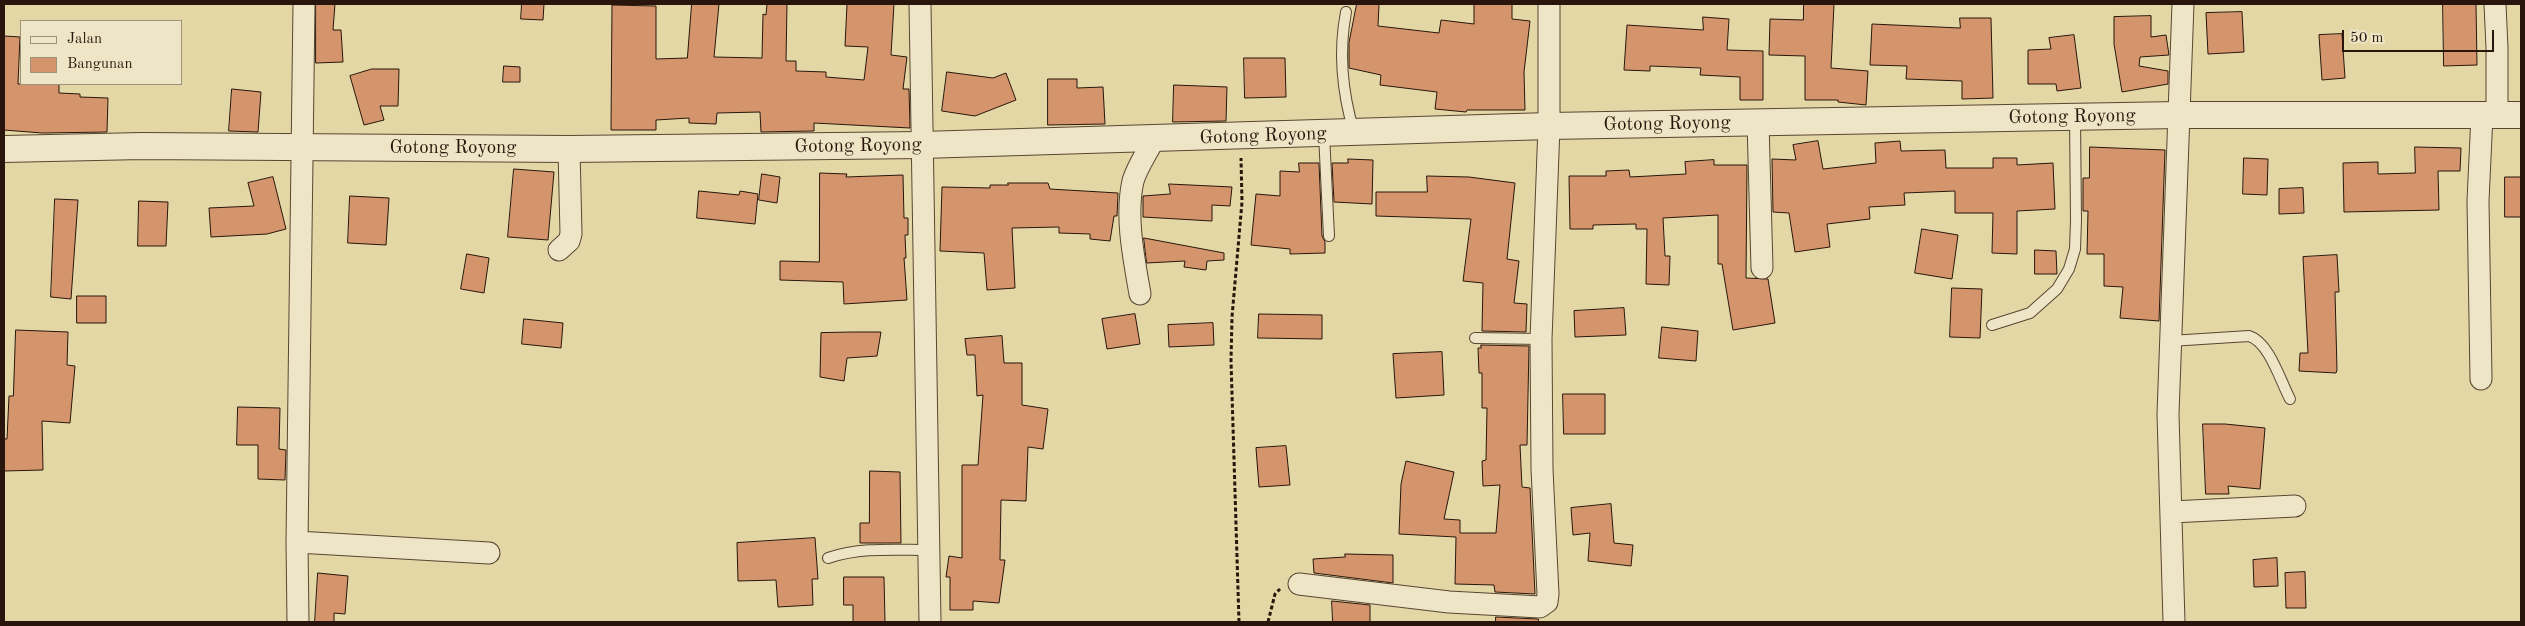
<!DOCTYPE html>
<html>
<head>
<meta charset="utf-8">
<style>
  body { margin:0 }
  #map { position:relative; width:2525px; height:626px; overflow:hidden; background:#e4d7a6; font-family:"Old Standard TT",serif }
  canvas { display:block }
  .frame { position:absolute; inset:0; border:5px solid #29150b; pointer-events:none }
  .legend { position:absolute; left:20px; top:20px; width:162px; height:65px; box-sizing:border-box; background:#ede5c5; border:1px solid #9f927b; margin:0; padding:6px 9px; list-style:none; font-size:15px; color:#29150b }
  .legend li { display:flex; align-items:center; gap:10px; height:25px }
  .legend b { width:25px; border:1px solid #9f927b }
  .scale { position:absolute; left:2342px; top:30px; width:152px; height:22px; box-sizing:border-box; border:2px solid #29150b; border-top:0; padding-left:6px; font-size:15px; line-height:18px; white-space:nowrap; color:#29150b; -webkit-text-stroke:4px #ede5c5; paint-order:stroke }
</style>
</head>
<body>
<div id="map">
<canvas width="2525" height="626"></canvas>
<div class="frame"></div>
<ul class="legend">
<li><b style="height:6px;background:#ede5c5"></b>Jalan</li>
<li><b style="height:14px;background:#d4956c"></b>Bangunan</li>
</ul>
<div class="scale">50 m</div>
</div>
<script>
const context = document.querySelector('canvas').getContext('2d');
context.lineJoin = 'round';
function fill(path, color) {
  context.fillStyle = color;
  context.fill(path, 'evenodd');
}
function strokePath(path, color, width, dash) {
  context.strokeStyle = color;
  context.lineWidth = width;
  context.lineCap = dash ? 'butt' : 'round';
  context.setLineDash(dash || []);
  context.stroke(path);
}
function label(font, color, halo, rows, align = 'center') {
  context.font = font + ' "Old Standard TT",serif';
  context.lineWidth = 4;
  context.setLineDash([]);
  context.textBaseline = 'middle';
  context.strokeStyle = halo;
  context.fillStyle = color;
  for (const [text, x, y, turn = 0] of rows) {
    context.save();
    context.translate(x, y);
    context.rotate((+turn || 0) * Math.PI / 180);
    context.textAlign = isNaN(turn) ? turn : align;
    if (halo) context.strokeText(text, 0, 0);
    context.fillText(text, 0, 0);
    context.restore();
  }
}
const building = new Path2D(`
  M316,4h19l-2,26h8l2,32 -27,1z
  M522,4h22l-1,16 -22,-1z
  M692,4h27l-5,53 48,1 1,-44 3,1 1,-11h20l-1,57h10v10l30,1v5l38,3 4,-33 -23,-1 2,-42h47l-3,51 16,2 -4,32h6l1,39 -96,-5v8l-53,1 -1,-20 -43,1 -1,11 -27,-1v-5l-33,2v10h-45l1,-125 44,1v53l31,-1z
  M1357,4h22l-1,22 61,7 2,-13 33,4v-20h38v15l18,2 -6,51 1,38h-58l-1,2 -31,-3 2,-17 -57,-7 1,-10 -32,-7v-25z
  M1804,4h30l-3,64 37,3 -2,34 -28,-3v-2h-33v-44l-36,-1 1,-36 33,1z
  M2443,4h33l1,61 -33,1z
  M2242,12l2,40 -36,2 -2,-41z
  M2151,16v21l15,-2 3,20 -29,2 -1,9 29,5v13l-46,8 -8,-48v-27z
  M1703,17l26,2 -2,31 36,1v49h-23v-23l-40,-2 1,-7 -51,-2v5l-26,-1 3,-45 76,5z
  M1960,18h31l2,80 -31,1v-18l-56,-2 1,-13 -37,-1 2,-41 88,4z
  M2342,34l3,44 -23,2 -3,-45z
  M2074,35l7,53 -24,3 -1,-7h-28v-34l23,-1 -2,-11z
  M4,36l16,1 -2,47h41v9l21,1v3l28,1 -1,34 -65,1 -38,-3z
  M1244,58h41l1,39 -41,1z
  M504,66l16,1v15h-17z
  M372,69h27l-1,37h-18l4,14 -20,5 -14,-49z
  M947,72l46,6 13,-5 10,27 -41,16 -33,-5z
  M1048,79h29v9l26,-1 2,37 -57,1z
  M1174,85l53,2 -1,34 -53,1z
  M232,89l29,3 -3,40 -29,-1z
  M1818,141l5,28 53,-6 -1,-20 25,-2 1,10 44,-1 1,18h47v-10h24v7l36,-2 2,46 -38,2v43l-25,-1 1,-40h-38v-22l-51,2 1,12 -36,2 1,12 -43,5 3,23 -35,5 -6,-39 -16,-1 -1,-53 24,1 -3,-15z
  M2090,147l75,3 -6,171 -39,-3 3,-31 -19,-1v-32h-17l1,-43h-5v-33h6z
  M2415,147l46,1 -1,23h-22l1,39 -95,2 -1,-49 35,-1v12l37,-1z
  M2244,158l24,1 -1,36 -24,-1z
  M1348,159l25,1 -1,44 -38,-2 -2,-39h16z
  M1714,160v5h33l-1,113 22,1 7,44 -42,7 -11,-66h-4v-49l-55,3 2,38h5l-1,29 -23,-1 1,-55h-11v-5l-43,1v4h-23l-1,-53h37v-5l23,-1 1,7 56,-3 -1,-12z
  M1299,163h20l3,73 3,6v11l-35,1v-5l-39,-4 5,-51 24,2v-25l19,1z
  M514,169l40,3 -6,68 -40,-3z
  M820,173l27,1 -1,3 57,-2 1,43h4v17h-3l1,23h-2l3,42 -63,4 -1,-22 -63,-2v-19l39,1z
  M762,174l18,3 -3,26 -18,-3z
  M1427,176l42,1 46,6 -8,76 12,2 -5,42 13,1 -1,28 -44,-1 1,-48 -20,-2 8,-62 -95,-3v-24h51z
  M273,177l13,52 -19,5 -56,3 -2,-29 45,-2 -6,-23z
  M2505,177h16v40h-16z
  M1008,183h40l2,6 68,4 -1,23h-3l-4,25 -20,-2v-5l-31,-1v-6l-47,1 3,60 -28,2 -3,-37 -44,-2 2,-64 48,1v-3h18z
  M1169,184l63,3 -2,19 -18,-1v16l-69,-4v-21l27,-2z
  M2303,188l1,25 -25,1v-25z
  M699,191l40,4 1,-4 18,3 -3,30 -58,-6z
  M350,196l39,2 -3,47 -38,-2z
  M55,199l23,1 -7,99 -20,-2z
  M139,201l29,1 -2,44h-28z
  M1922,229l36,6 -6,44 -37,-6z
  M1144,238l80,15v7l-17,1 -1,9 -22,-3 1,-6 -38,2z
  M2035,250l21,1 1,23h-22z
  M467,254l22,4 -5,35 -23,-4z
  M2337,255l2,37h-4l2,78 -1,3 -37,-2 1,-18h8l-5,-96z
  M1952,288l30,1 -2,49 -30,-1z
  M77,296h29v27h-29z
  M1624,308l2,27 -51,2 -1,-26z
  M1135,314l5,30 -33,5 -5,-30z
  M1259,314l63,1v24l-64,-1z
  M524,319l39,4 -2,25 -39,-4z
  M1213,323l1,22 -45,2 -1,-22z
  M1662,327l36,4 -2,30 -37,-3z
  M16,330l52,2 -1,33 8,1 -5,57 -28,-2 1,49 -39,1v-32h3l2,-43h4z
  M853,332h28l-4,24 -30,2 -3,23 -24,-4 1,-44z
  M1002,336l2,27h18v42l26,4 -5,40 -15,-2 -2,54 -25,-1 -1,60h5l-6,43 -26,-2v9h-23v-33h-4l3,-21 13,2v-93h16l5,-70 -6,1 -2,-41h-8l-2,-16z
  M1481,345l48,1 -2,99h-7l2,42 8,1 5,106 -40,-2 -1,-7 -39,-1 1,-47 -57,-3 2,-50 5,-23 48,11 -10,47 16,1v13h36l4,-48 -17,1 -1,-25 4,-1 1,-52h-5v-35h-3l-1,-25h3z
  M1442,352l2,43 -48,3 -3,-44z
  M1563,394h42v40h-41z
  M238,407l42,1 -1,41 7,1 -1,30 -27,-1v-34h-21z
  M2203,424h22l40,4 -5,61 -32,-3 1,8h-23z
  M1286,446l4,39 -31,2 -3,-39z
  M870,471l30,1 1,71h-41v-20h9z
  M1611,504l3,39 19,2 -2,21 -43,-5 2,-28 -17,2 -2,-27z
  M815,538l3,41h-6l1,26 -35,2 -2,-27 -38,1 -1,-38z
  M1345,554l48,1v28l-79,-10 -1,-14 32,-2z
  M2277,558l1,28 -24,1 -1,-27z
  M2305,572l1,36h-20l-1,-35z
  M318,573l30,3 -3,38 -11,-1v9h-19z
  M844,577h40l1,45h-32v-17h-9z
  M1332,601l38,4v17h-37z
  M1496,617l42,2 1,3h-43z`);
const path = new Path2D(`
  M1239,622l-8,-261 1,-44 10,-115 -1,-44
  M1268,622l7,-28 5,-5`);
const service = new Path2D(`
  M1346,12c-8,42 -4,80 8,120
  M1324,134l5,102
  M1992,325l38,-12 27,-24 12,-20 6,-20 1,-29 -1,-102
  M1475,338l66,1
  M2170,341l79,-5c20,6 31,44 41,63
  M828,558c33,-11 66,-8 100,-8`);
const minor = new Path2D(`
  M920,4l10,618
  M2495,4l2,44v67
  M1758,122l4,146
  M559,250l10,-9 2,-7 -2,-85
  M1140,294c-6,-35 -15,-77 -7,-113 4,-14 14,-28 21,-42
  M2481,379l-3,-178 4,-86
  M2171,512l124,-6
  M297,542l192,11
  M1299,584l150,18 91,5 7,-5 1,-8 -6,-125 -1,-130 8,-213v-122
  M298,622l-1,-80 7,-538
  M2174,622l-6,-208 15,-410`);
const tertiary = new Path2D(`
  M4,149l138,-3 427,3 353,-4 627,-19 629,-11h343`);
const streetNames = [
  ["Gotong Royong",2072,117,-1],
  ["Gotong Royong",1667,124,-1],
  ["Gotong Royong",1263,136,-2],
  ["Gotong Royong",858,146,-1],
  ["Gotong Royong",453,148]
];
fill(building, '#d4956c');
strokePath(building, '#29150b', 1);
strokePath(service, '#584632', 12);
strokePath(minor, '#584632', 23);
strokePath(tertiary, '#584632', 28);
strokePath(path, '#29150b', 3, [4, 2.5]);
strokePath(service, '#ede5c5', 10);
strokePath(minor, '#ede5c5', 21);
strokePath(tertiary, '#ede5c5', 26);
label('19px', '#29150b', '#ede5c5', streetNames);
</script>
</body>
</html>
